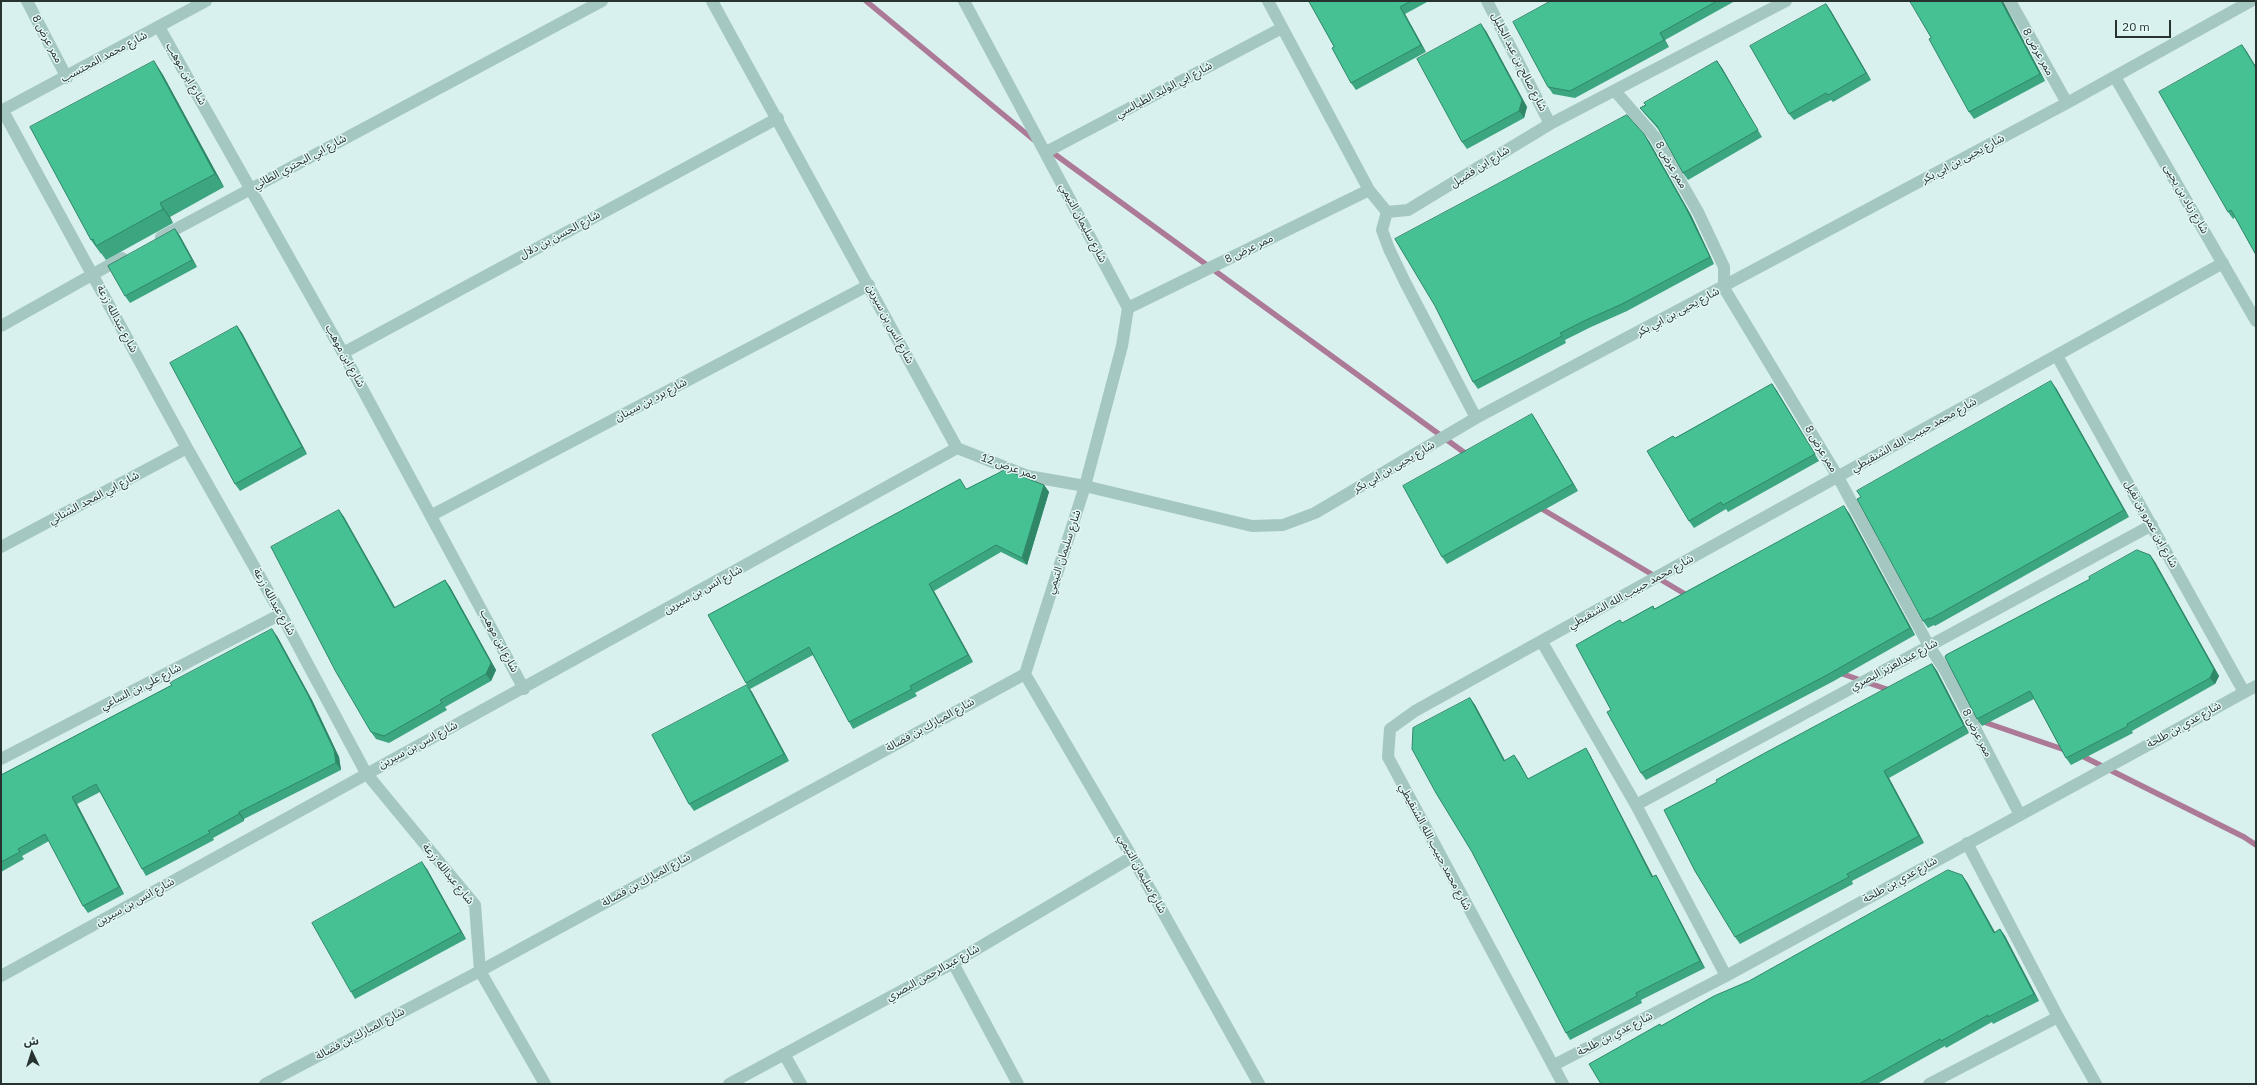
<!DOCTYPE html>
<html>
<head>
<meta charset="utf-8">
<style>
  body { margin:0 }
  #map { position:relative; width:2257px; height:1085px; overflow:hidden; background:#d8f0ee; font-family:"IBM Plex Sans","Noto Sans Arabic",sans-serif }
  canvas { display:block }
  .frame { position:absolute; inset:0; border:2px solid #26332f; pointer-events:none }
  .north { position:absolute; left:12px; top:1033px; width:40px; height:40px; -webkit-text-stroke:3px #e4f8f7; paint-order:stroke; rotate:356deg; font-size:11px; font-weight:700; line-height:16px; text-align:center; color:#26332f }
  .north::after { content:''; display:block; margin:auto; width:14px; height:18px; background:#26332f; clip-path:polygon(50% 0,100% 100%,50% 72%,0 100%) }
  .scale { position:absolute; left:2115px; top:20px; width:56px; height:18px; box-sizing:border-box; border:2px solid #26332f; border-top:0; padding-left:5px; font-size:12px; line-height:14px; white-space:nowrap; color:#26332f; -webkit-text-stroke:3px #e4f8f7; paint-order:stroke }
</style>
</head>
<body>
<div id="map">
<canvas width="2257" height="1085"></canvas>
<div class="frame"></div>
<div class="north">ش</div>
<div class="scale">20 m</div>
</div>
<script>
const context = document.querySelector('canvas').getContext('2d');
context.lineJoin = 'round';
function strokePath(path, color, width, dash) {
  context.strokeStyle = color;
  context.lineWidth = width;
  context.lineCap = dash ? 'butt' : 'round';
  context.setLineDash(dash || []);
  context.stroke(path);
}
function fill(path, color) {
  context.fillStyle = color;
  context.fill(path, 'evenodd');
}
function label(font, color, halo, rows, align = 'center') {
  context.font = font + ' "IBM Plex Sans","Noto Sans Arabic",sans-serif';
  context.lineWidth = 3;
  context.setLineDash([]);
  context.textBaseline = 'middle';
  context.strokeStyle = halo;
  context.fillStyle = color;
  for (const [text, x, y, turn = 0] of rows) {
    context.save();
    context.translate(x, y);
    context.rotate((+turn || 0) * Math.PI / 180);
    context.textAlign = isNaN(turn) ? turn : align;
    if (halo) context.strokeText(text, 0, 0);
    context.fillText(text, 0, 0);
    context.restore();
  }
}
const stream = new Path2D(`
  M866,1l168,139
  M1049,150l420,306
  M1537,506l153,91
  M1837,672l55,19
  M1981,721l87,30
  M2080,755l164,82 12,8`);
const minor = new Path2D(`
  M27,1l40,77
  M964,1l164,307 -6,38 -37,140 -60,188 107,183 127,227
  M1268,1l101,189 18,22 21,-2 142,-86 236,-123
  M1487,1l63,123
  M2010,1l57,102
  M159,27l184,326 181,336
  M2115,77l141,244
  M1615,91l40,46 43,75 26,55v21l114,189 91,169 16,24 75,145
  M1,111l205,-110
  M3,111l184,337 94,166 85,159 109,132 5,66 65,113
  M1046,152l236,-124
  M1387,212l-5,18 7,19 16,33 71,136
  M161,237l441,-236
  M1128,308l241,-118
  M1,326l121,-68
  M343,353l435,-235
  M2057,356l187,336
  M957,448l71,28 57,10 167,40 31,-1 32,-12 161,-95 591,-315 184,-102
  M432,515l437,-230
  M1,547l186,-99
  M1542,642l94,163 90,171
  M1,759l280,-145
  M1636,805l516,-280
  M1967,843l91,174 38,67
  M953,963l65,121
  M1,976l956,-528 -245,-447
  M784,1054l17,30
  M1554,1065l172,-89 530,-290
  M265,1084l215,-113 545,-297
  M729,1084l224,-121 179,-106
  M1563,1084l-175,-327 2,-28 25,-18 808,-448
  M1929,1084l129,-67`);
const wall = new Path2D(`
  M1309,1h120l-24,13 21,38 -70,38 -5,-7 -17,-36z
  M1551,1h184l-70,39 4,7 -94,51 -22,-4 -5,-7z
  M2002,1l43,80 -71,38 -5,-7z
  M1826,4l5,7 40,69 -38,22 -2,-2 -37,20 -5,-6z
  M1486,31l41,76 -3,11 -57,31 -5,-7z
  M2242,45l5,7 9,15v188l-21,-38 -2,2 -5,-7z
  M154,61l9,14 61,112 -54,30 3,6 -67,37 -5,-7v1l-10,-14z
  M1717,61l5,7 40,69 -74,43 -5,-7 -24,-43 -14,-16 -5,-6z
  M1649,141l42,74 23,49 -87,47 -36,16 -26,13 1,3 -88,46 -5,-7z
  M175,229l5,7 17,31 -67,36 -5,-7z
  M237,326l5,7 65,121 -67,37 -5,-7z
  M1772,384l5,7 42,70 -91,51 -2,-3 -32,19 -5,-7 -14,-83z
  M2056,388l73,129 -194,109 -1,-1 -6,3 -5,-7z
  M1536,420l42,71 -131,73 -5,-7z
  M1044,485l5,7 -22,73 -26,-13 -67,39 39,71 -58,31 2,3 -64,33 -4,-7 -36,-67 -63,34 -4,-6 218,-197 2,3z
  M339,510l5,7 51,90 50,-27 5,7 46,83 -5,11 -46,26 2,3 -58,33 -13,-4 -5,-7z
  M1849,513l66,122 -83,47 -186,98 -5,-7 -30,-63 11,-87 31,-17 2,3z
  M2150,555l5,7 64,114 -4,8 -83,47 1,2 -62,32 -5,-7 -32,-59 -52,27 -5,-7z
  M277,636l35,64 27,57 2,13 -97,49v2l-31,17 1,2 -68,36 -4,-7 -42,-77 -23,12 47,90 -36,19 -5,-7 -34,-65 -27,15 2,3 -23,13v-97l171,-90z
  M1932,664l5,7 32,62 -80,45 35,65 -72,38 1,3 -113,60 -5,-7 -18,-155z
  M747,685l5,7 37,69 -95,50 -5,-7z
  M1470,698l5,7 30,56 14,1 9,17 62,-24 63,122 3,-2 4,7 45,86 -64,32 1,3 -72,37 -4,-7 -94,-181z
  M427,869l39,70 -111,60 -4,-7z
  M1967,882l28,50 5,-3 5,7 34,65 -46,23 -1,-2 -46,26 -1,-2 -68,38h-276l60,-58z`);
const shadedWall = new Path2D(`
  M2001,1h2l42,80 -5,-7z
  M1826,4l5,7 40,69 -5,-7z
  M1400,7l5,7 21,38 -5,-7z
  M1481,24l5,7 41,76 -3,11 -5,-7z
  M1660,33l5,7 4,7 -5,-7z
  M2242,45l5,7 9,15v1z
  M154,61l9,14 61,112 -9,-13z
  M1717,61l5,7 40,69 -4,-7z
  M1644,134l5,7 42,74 23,49 -4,-7z
  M160,203l10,14 3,6 -10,-14z
  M175,229l5,7 17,31 -5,-7z
  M237,326l5,7 65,121 -5,-7z
  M2051,381l5,7 73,129 -5,-7z
  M1772,384l5,7 42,70 -4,-7z
  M1532,414l4,6 42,71 -5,-7z
  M1044,485l5,7 -22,73 -5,-7z
  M1844,506l5,7 66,122 -5,-7z
  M339,510l5,7 55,98 -5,-7z
  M2150,555l5,7 64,114 -4,8 -5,-6z
  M445,580l5,7 46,83 -5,11 -5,-7z
  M929,584l5,7 39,71 -5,-7z
  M272,629l5,7 35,64 27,57 2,13 -5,-7z
  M1932,664l5,7 32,62 -5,-7z
  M747,685l5,7 37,69 -5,-7z
  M1470,698l5,7 34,63 -5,-7z
  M1586,748l4,7 67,129 -5,-7z
  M1514,755l5,7 13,24 -4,-7z
  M1884,771l5,7 35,65 -5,-7z
  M72,797l5,7 47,90 -5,-7z
  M239,812l5,7v2l-5,-7z
  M422,862l5,7 39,70 -5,-7z
  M1656,875l4,7 45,86 -5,-7z
  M1962,875l5,7 32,58 -5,-7z
  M2000,929l5,7 34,65 -5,-7z`);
const building = new Path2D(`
  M1309,1h102l-11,6 21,38 -70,38 -19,-35 2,-1z
  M1551,1h166l-57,32 4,7 -94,51 -22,-4 -35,-65z
  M1910,1h91l39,73 -71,38 -40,-73 2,-1z
  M1826,4l40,69 -38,22 -2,-2 -37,21 -39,-68z
  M1481,24l41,76 -3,11 -57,31 -45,-83z
  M2242,45l14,23v187l-25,-45 -3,2 -69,-120z
  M154,61l61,113 -55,29 3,6 -67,37 -3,-7 -2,1 -61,-113z
  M1717,61l41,69 -75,43 -26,-47 -17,-18 6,-3 -2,-2z
  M1627,115l17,19 42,74 24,49 -88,47 -36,16 -26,13 2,3 -89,46 -38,-76 -40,-67z
  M175,229l17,31 -67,36 -17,-30z
  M237,326l65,121 -67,37 -65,-121z
  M2051,381l73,129 -194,109 -1,-1 -6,3 -66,-122 4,-2 -4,-6z
  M1772,384l43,70 -92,51 -2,-3 -32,19 -42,-70 26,-15 2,2z
  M1532,414l41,70 -131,73 -39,-71z
  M1005,470l39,15 -22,73 -26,-13 -67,39 39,71 -58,31 2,3 -63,33 -40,-75 -63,36 -38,-68 252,-136 6,10z
  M1844,506l66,122 -83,47 -186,98 -34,-61 4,-2 -35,-65 44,-25 2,3 31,-17 1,3z
  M339,510l55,98 51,-28 46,83 -5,11 -46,26 2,3 -58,33 -13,-4 -35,-60 -65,-125z
  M2137,550l13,5 64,114 -4,9 -83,46 1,2 -62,32 -36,-67 -53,28 -32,-62 1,-2 144,-76 -1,-2z
  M272,629l35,64 27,57 2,13 -97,49v2l-31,17 2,2 -68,36 -46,-85 -24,13 47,90 -36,19 -38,-72 -27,15 2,3 -19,10v-87l171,-90 -2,-2z
  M1932,664l32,62 -80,45 35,65 -72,38 2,3 -114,60 -40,-66 -31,-61 53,-28 -1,-2 47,-26z
  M747,685l37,69 -95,50 -37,-69z
  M1470,698l34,63 10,-6 14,24 58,-31 66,129 4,-2 44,86 -64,32 1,3 -71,37 -94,-181 -36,-59 -24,-44 1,-21z
  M422,862l39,70 -110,60 -39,-69z
  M1948,870l14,5 32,58 6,-4 34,65 -46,23v-2l-47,26 -1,-2 -81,45h-258l-12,-20 71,-40 1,2 53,-30 35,-15z`);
const streetNames = [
  ["ممر عرض 8",47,39,62],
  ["ممر عرض 8",2038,52,61],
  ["شارع محمد المحتسب",104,57,-28],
  ["شارع صالح بن عبد الجليل",1519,62,63],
  ["شارع ابن موهب",186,74,60],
  ["شارع ابي الوليد الطيالسي",1164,90,-28],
  ["شارع يحيى بن ابي بكر",1963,159,-28],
  ["شارع ابي البحتري الطائي",300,162,-28],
  ["ممر عرض 8",1671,165,60],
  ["شارع ابن فضيل",1480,167,-32],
  ["شارع زياد بن يحيى",2186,199,60],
  ["شارع سليمان التيمي",1083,223,62],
  ["شارع الحسن بن دلال",560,235,-28],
  ["ممر عرض 8",1249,249,-26],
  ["شارع يحيى بن ابي بكر",1678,312,-28],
  ["شارع عبدالله زرعة",117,319,62],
  ["شارع انس بن سيرين",890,324,62],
  ["شارع ابن موهب",345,356,61],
  ["شارع برد بن سينان",651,400,-28],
  ["شارع محمد حبيب الله الشنقيطي",1914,435,-29],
  ["ممر عرض 8",1821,449,59],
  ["ممر عرض 12",1009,467,19],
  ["شارع يحيى بن ابي بكر",1394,467,-30],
  ["شارع ابي المجد الشنائي",94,498,-28],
  ["شارع ابن عمرو بن نفيل",2151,524,61],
  ["شارع سليمان التيمي",1064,552,-72],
  ["شارع انس بن سيرين",703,590,-29],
  ["شارع محمد حبيب الله الشنقيطي",1631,592,-29],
  ["شارع عبدالله زرعة",274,602,61],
  ["شارع ابن موهب",499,641,62],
  ["شارع عبدالعزيز البصري",1894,665,-28],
  ["شارع علي بن الساعي",141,687,-27],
  ["شارع المبارك بن فضالة",930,725,-29],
  ["شارع عدي بن طلحة",2184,725,-29],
  ["ممر عرض 8",1977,733,63],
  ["شارع انس بن سيرين",418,745,-28],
  ["شارع محمد حبيب الله الشنقيطي",1435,847,62],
  ["شارع عبدالله زرعة",448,874,51],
  ["شارع سليمان التيمي",1142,874,61],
  ["شارع المبارك بن فضالة",646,880,-29],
  ["شارع عدي بن طلحة",1900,880,-29],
  ["شارع انس بن سيرين",135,902,-29],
  ["شارع عبدالرحمن البصري",933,973,-29],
  ["شارع المبارك بن فضالة",360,1034,-28],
  ["شارع عدي بن طلحة",1615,1034,-27]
];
strokePath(stream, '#ac7996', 5.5);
strokePath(minor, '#a5c7c2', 12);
fill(wall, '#3ba67f');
fill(shadedWall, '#308768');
fill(building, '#45c194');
strokePath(building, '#308768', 1);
label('11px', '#26332f', '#e4f8f7', streetNames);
</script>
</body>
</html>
